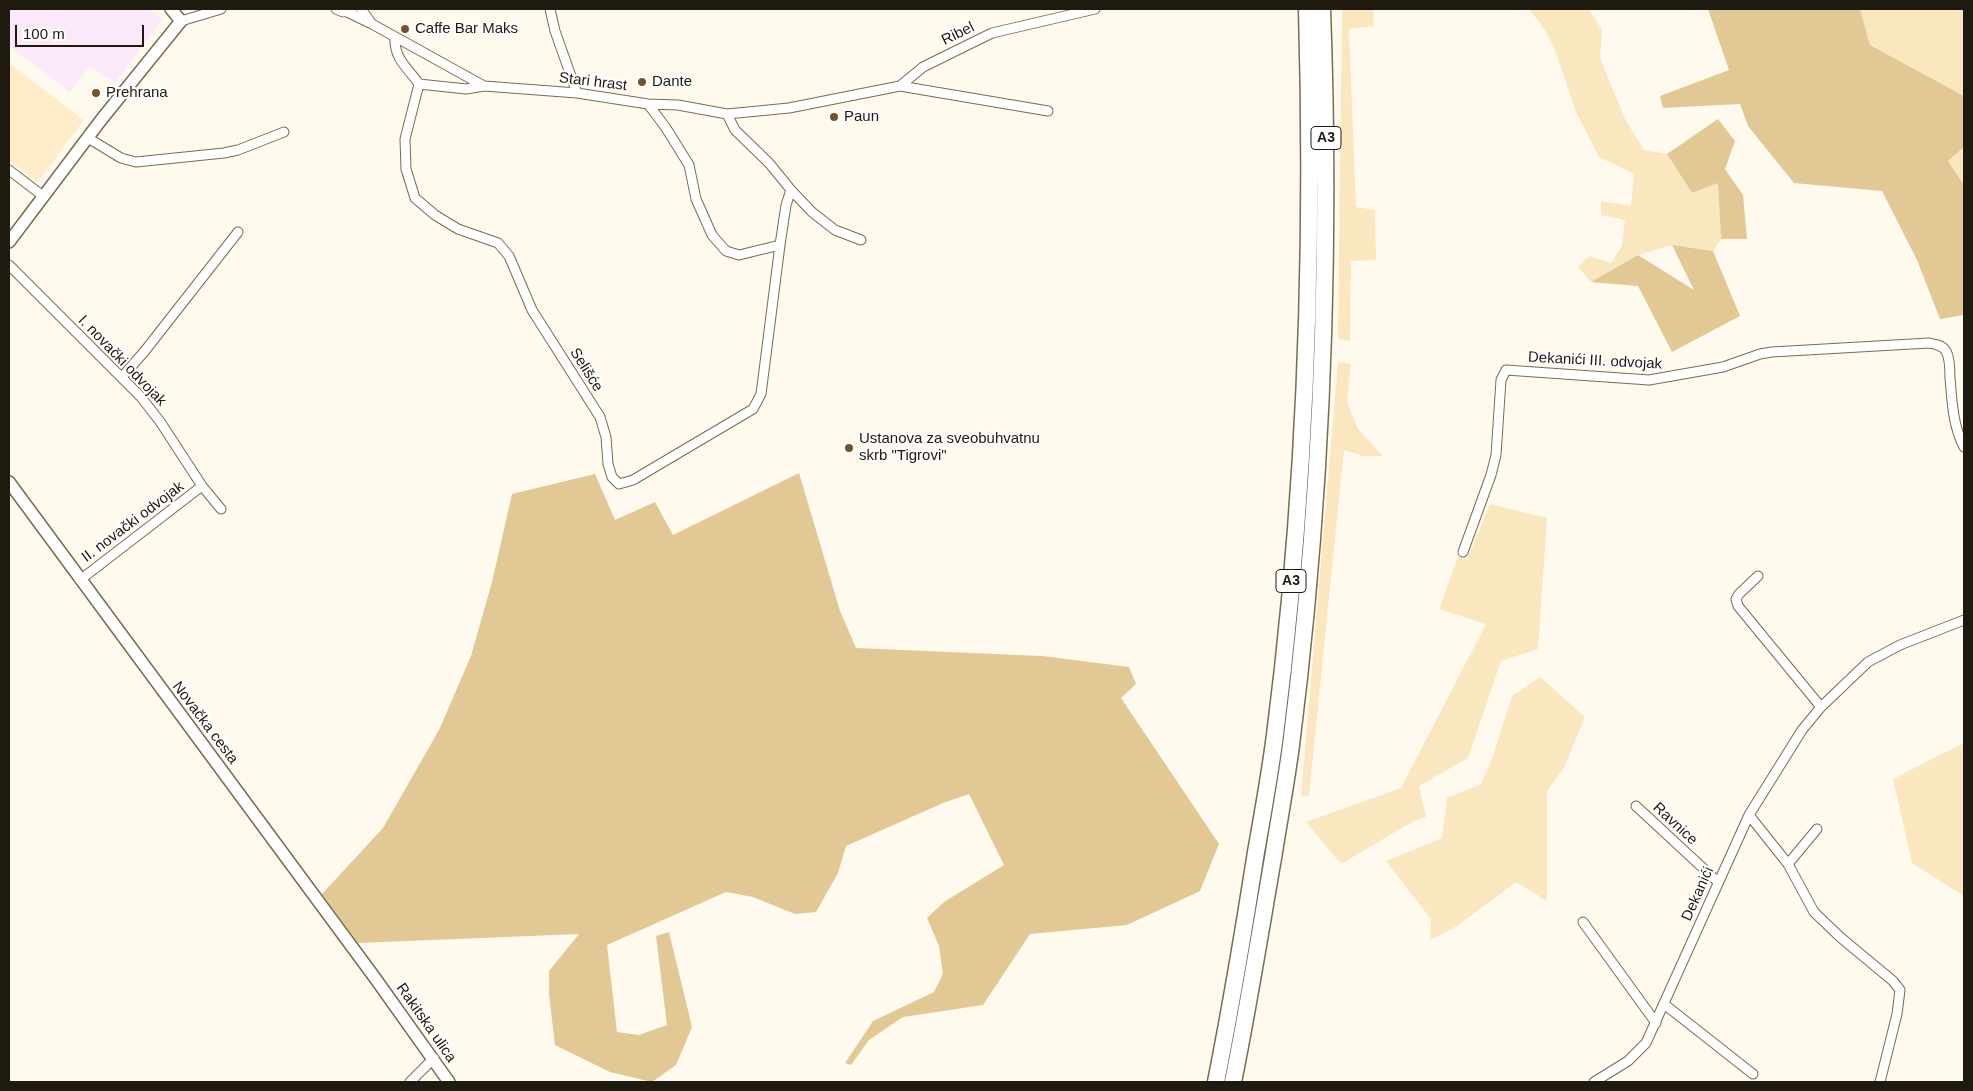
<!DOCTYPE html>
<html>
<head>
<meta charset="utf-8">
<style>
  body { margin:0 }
  #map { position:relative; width:1973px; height:1091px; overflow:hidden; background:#fff9ee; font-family:Helvetica,sans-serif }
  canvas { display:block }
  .frame { position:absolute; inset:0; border:10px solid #1f1a10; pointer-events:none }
  .scale { position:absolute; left:15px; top:25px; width:129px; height:22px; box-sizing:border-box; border:2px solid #1f1a10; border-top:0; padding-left:6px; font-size:15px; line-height:18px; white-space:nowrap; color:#1f1a10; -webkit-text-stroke:4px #fff; paint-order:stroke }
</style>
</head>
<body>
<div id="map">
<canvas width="1973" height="1091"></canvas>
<div class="frame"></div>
<div class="scale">100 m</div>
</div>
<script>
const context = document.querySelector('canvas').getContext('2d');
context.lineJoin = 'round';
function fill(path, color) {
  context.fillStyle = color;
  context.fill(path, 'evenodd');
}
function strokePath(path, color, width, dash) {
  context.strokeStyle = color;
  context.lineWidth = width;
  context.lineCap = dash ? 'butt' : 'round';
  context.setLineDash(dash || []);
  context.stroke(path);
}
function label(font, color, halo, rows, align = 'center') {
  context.font = font + ' Helvetica,sans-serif';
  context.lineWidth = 4;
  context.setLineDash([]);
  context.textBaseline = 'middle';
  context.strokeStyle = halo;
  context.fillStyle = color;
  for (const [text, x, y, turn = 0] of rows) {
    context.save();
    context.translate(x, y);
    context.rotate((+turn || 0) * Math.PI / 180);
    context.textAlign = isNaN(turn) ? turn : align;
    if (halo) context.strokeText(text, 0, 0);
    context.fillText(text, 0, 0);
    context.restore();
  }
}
const built = new Path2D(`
  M9,63l75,57 -47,63 -28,-23z`);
const industrial = new Path2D(`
  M9,9h139l15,10 -48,64 -25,-17 -20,26 -61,-46z`);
const green = new Path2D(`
  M1342,9h31l1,17 -25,3 7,178 19,3 1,50 -25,1 -1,80 -12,-2z
  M1529,9h60l13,21 -2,28 26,63 18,29 23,4 25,39 26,-10 3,56 -8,12 -41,-6 -34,10 -47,27 -13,-15 11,-11 22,7 11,-17 3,-26 -24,-5v-14l30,5 3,-32 -35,-17 -23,-45 -20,-59 -11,-23z
  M1860,9h104v87l-94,-51z
  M1964,147v38l-16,-24z
  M1338,362l13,2 -4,38 11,27 25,27h-20l-19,-6 -35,345 -8,2z
  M1490,504l57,14 -9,131 -37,12 -33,97 -49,28 7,31 -14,5 -71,42 -35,-42 95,-34 85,-164 -47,-15 19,-52 9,3z
  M1540,677l45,40 -21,51 -17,23v110l-31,-19 -59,44 -27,14 1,-21 -45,-58 56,-23 5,-40 34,-14 12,-28 19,-60z
  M1964,743v153l-52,-33 -19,-84z`);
const forest = new Path2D(`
  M1708,9h152l10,36 94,51v51l-16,14 16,24v130l-24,4 -23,-59 -35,-69 -88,-8 -46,-57 -8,-22 -77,4 -3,-12 69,-26z
  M1718,119l17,22 -10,28 18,26 4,44h-26l-3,-56 -26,10 -25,-39z
  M1672,245l41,6 27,65 -68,36 -34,-66 -47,-4 47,-27 56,35z
  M799,473l41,138 16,37 186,8 87,11 7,17 -15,14 98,146 -19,47 -73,34 -97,9 -47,71 -80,12 -34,23 -18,25 -6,-2 28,-42 61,-29 9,-18 -4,-28 -12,-28 17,-16 60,-37 -35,-71 -26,9 -97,43 -8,27 -22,39 -21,2 -42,-17 -27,-5 -119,53 10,87 22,3 28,-10 -11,-89 13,-4 23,95 -16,38 -24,17 -42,-10 -55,-27 -6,-51v-23l30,-37 -221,9 -36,-49 61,-66 56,-98 32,-74 21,-74 20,-88 83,-20 20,46 40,-18 18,33z`);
const minor = new Path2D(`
  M336,9l7,3 9,-2
  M550,9l5,22 22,62
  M347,12l25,12 -11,-15
  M181,21l40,-12
  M372,24l112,62 93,7 71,11 30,1 49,9 8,16 34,33 22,27 21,22 23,18 26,10
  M395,38c-1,21 13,30 24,46l-14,55 1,30 9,29 20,17 23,14 40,14 11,13 23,54 68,107 6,20 2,27 4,13 7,7 14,-4 120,-71 8,-15 19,-149 6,-40 5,-15
  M419,84l47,5 18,-3
  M900,86l148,25
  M648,104l18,24 23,37 7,34 16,36 14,16 13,4 41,-10
  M727,114l62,-6 111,-22 23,-19 69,-34 103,-24
  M88,138l33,20 15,4 88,-9 14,-3 46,-18
  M9,170l34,26
  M9,265l132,132 20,26 41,63 19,23
  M122,377l22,-25 94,-120
  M1463,552l28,-77 5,-20 5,-75 5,-10 143,10 74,-13 37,-13 12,-2 157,-9c6,1 13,2 17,8 4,7 4,19 4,27 2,24 3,48 14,69
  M1758,576l-19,18 -3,5 2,7 83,101
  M80,580l122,-94
  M1636,806l82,76
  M1749,815l39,49 26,48 26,25 53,44 7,9 -3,24 -17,68
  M1788,864l29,-35
  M1583,922l73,101
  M1664,1004l89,70
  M410,1082l24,-24
  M1594,1082l34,-21 18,-18 103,-228 53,-85 19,-23 47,-45 32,-17 64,-25`);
const tertiary = new Path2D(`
  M9,242l92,-122 80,-99 -10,-12
  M9,482l366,496 74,104`);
const motorway = new Path2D(`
  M1216,1082c15,-76 28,-153 40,-230 7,-39 14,-78 19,-117 31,-241 39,-484 32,-726
  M1233,1082c15,-74 27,-149 40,-224 6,-38 13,-75 18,-113 31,-244 40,-491 31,-736`);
const markers = [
  [405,29,5,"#74522a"],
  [642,82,5,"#74522a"],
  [96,93,5,"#74522a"],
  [834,117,5,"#74522a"],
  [849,448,5,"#74522a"]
];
const shields = [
  [1326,138,30],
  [1291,581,30]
];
const shieldNames = [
  ["A3",1326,138],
  ["A3",1291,581]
];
const poiNames = [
  ["Caffe Bar Maks",415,29],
  ["Dante",652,82],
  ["Prehrana",106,93],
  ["Paun",844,117],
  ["Ustanova za sveobuhvatnu",859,439],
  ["skrb \"Tigrovi\"",859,456]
];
const streetNames = [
  ["Ribel",958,34,-26],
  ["Stari hrast",593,82,7],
  ["I. novački odvojak",122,361,46],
  ["Dekanići III. odvojak",1595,361,3],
  ["Selišće",586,370,58],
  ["II. novački odvojak",133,522,-37],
  ["Novačka cesta",205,723,53],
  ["Ravnice",1675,824,43],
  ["Dekanići",1698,894,-66],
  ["Rakitska ulica",426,1023,55]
];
fill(built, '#ffedca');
fill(industrial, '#fbe9fa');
fill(green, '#fae7c0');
fill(forest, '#e1c895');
strokePath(minor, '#786c53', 11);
strokePath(tertiary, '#786c53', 14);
strokePath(motorway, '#786c53', 19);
strokePath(minor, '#fff', 9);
strokePath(tertiary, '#fff', 11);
strokePath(motorway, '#fff', 16);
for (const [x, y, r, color] of markers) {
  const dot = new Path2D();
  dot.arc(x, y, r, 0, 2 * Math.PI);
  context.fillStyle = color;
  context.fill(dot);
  strokePath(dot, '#fff', 2);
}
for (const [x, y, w] of shields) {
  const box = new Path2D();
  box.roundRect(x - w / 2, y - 11.5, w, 23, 4);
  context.fillStyle = '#fff';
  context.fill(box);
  strokePath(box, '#1f1a10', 1);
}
label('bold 14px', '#1f1a10', null, shieldNames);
label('15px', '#1f1a10', '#fff', poiNames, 'left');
label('15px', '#1f1a10', '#fff', streetNames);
</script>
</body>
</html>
